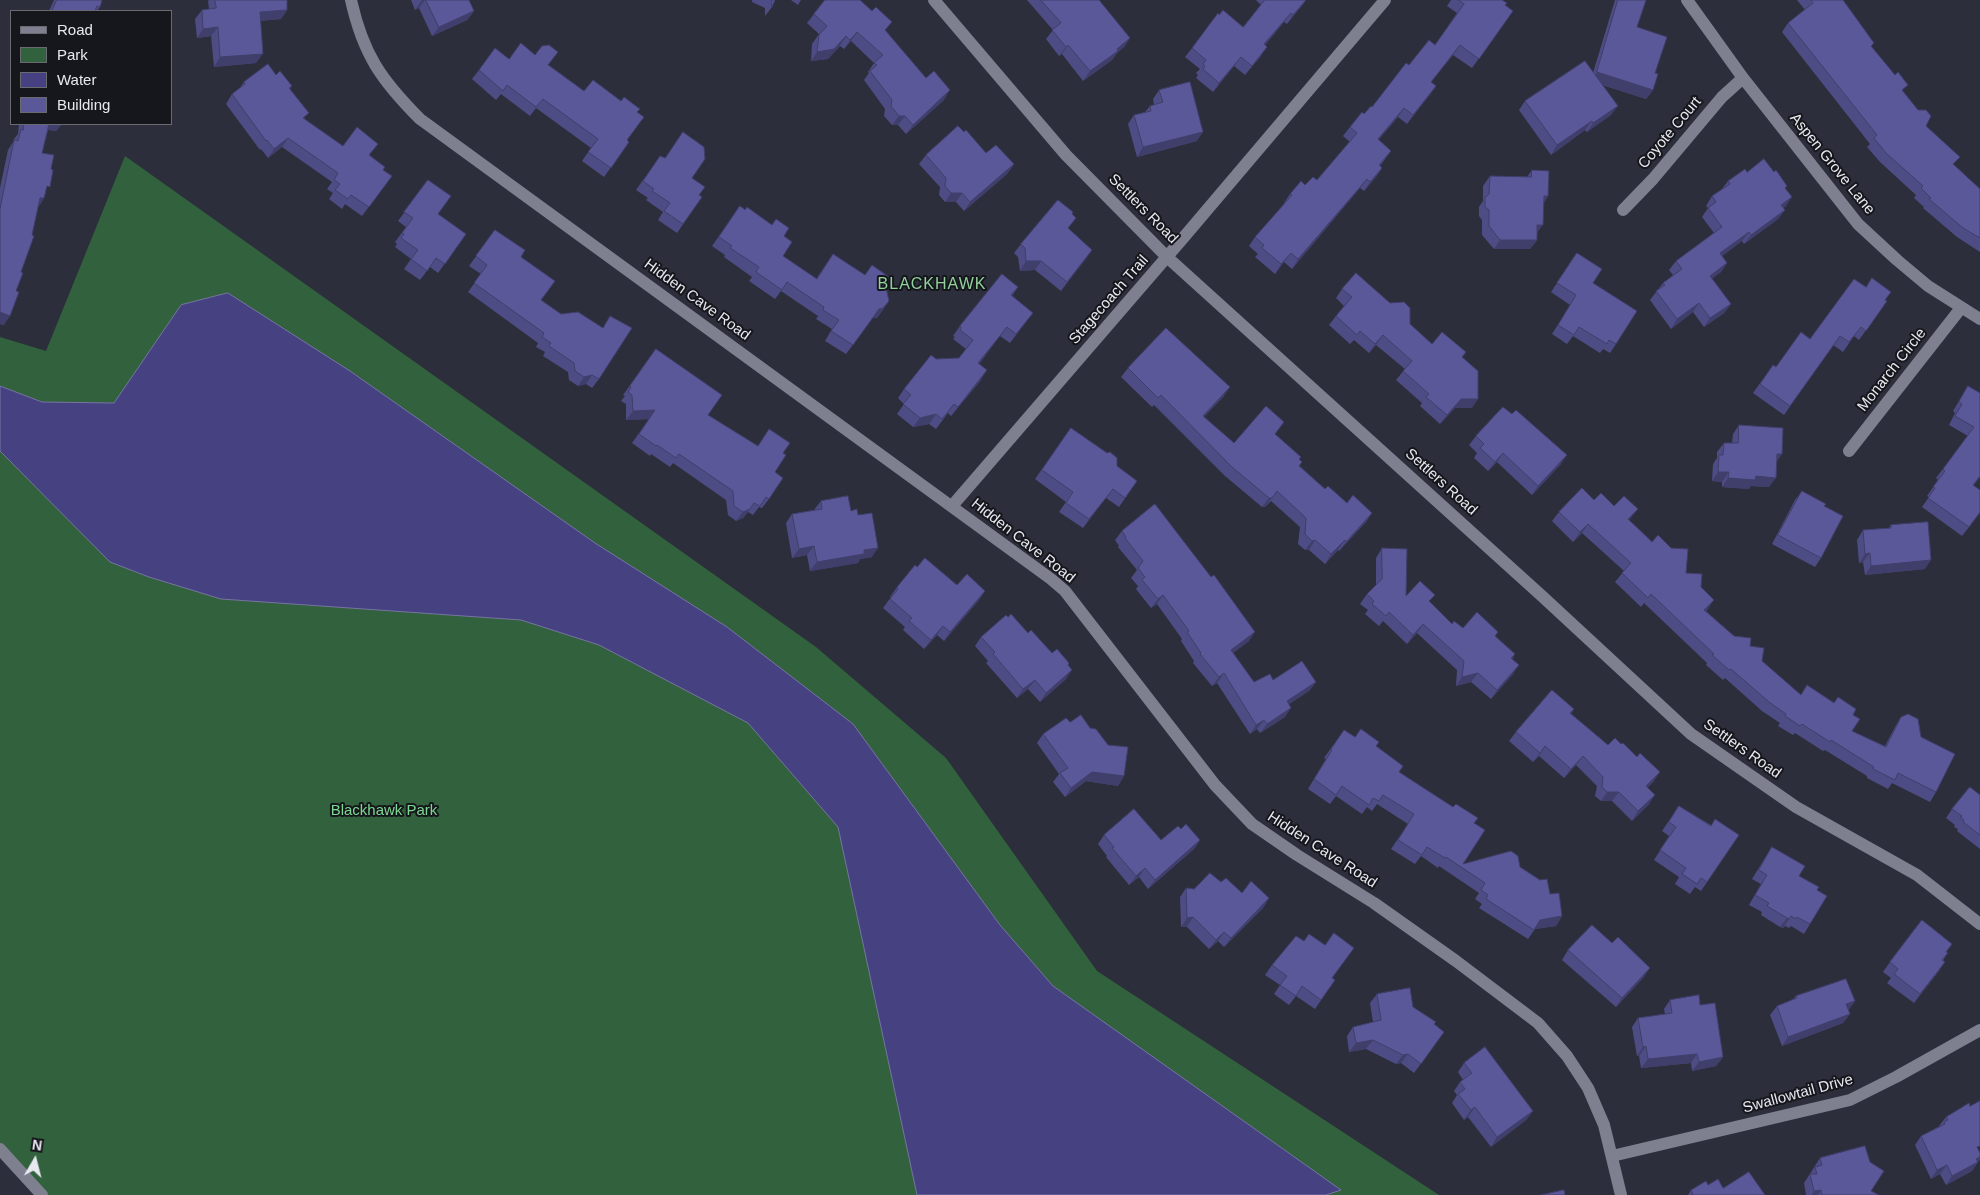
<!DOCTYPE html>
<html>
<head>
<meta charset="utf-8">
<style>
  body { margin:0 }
  #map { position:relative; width:1980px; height:1195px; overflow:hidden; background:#2d2e3b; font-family:Helvetica,sans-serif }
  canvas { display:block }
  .legend { position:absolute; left:10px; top:10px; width:162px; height:115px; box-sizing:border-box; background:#16171c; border:1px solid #6a6b71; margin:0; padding:6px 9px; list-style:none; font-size:15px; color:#e8e8f1 }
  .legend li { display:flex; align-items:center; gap:10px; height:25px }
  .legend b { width:25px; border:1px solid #6a6b71 }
  .north { position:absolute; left:10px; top:1135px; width:50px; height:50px; -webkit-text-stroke:4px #16171c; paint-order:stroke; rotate:8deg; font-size:14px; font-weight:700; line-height:20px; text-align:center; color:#e8e8f1 }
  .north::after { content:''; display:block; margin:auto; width:18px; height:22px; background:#e8e8f1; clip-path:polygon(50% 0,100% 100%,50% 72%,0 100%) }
</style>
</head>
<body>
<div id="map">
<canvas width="1980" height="1195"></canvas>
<ul class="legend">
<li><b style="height:6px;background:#7f808f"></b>Road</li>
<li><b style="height:14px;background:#32613d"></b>Park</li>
<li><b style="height:14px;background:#464281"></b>Water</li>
<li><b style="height:14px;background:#5b5899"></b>Building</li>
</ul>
<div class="north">N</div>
</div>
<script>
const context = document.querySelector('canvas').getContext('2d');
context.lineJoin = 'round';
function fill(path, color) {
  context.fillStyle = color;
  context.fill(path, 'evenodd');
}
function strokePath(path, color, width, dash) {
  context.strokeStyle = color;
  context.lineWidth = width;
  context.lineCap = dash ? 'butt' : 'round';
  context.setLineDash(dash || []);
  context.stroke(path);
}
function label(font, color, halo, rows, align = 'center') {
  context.font = font + ' Helvetica,sans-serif';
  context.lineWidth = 4;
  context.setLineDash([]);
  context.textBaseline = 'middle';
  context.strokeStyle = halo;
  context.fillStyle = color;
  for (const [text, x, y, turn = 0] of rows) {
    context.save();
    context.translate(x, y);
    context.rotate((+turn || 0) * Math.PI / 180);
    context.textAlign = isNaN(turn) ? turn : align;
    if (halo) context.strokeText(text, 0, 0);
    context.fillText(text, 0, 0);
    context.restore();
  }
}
const green = new Path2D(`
  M125,156l691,491 130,111 151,213 342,224h-1397l-42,-46v-812l46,14z`);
const water = new Path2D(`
  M228,293l122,78 245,172 132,84 126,97 147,201 53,61 288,204 -15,5h-409l-79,-368 -90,-104 -149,-78 -78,-25 -300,-21 -72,-22 -39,-15 -110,-111v-65l42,16 72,1 67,-98z`);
const minor = new Path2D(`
  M351,0c12,54 30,80 69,119l631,460 14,12 150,194 37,39 45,31 77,48 82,58 82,62 29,33 21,32 16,37 17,70
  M934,0l132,155 101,102 376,340 148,137 105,73 121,68 63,49
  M1687,0l56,78 115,146 39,36 31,26 52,33
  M1623,210l30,-31 69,-82 21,-19
  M1849,451l112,-143
  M952,506l232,-269 201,-237
  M0,1149l42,46
  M1612,1156l238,-56 46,-23 84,-47`);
const wall = new Path2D(`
  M54,0h48l-2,7 -3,4h-48z
  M209,0h78v10l-6,9 -21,2 -4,42 -42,4 -3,-31 -14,2 -2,-19 7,-9 7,-1 -1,-8z
  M411,0h58l5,11 -7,9 -35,16 -13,-28 -4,2z
  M752,0h23l-3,7 -7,9v-8l-13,-6z
  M791,0h10l-3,5z
  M1027,0h72l31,38 -6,9 -7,6 -5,7 -29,21 -21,-27 -3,2 -13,-17 7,-9z
  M1256,0h50l-19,24 -3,-2 -19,23 -4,11 -16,19 -11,-9 -21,26 -17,-14 2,-3 -2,-2 4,-4 -15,-12 7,-9 51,-21 18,-22z
  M1451,0h51l3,5 8,6 -41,57 -19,-13 -22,27 5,4 -29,38 -9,-7 -20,23 13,11 -11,15 2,2 -6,9 -12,14 -4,-3 -68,81 -8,-7 -9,12 -20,-17 3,-3 -9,-8 6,-9 30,-33 -1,-1 6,-9 15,-9 12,-5 33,-38 -7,-6 7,-9 22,-20 37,-42 26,-20 22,-32 -10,-7z
  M1615,0h31l-9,27 18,46 -2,17 -7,9 -44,-14 9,30 -24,17 -2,-2 -34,25 -32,-45 6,-9 68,-28z
  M1797,0h46l28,47 83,118 26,24v63l-23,-15 -34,-29 1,-1 -10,-9 2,-3 -36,-33 -13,-15 3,-3 -88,-112 6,-9 17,-13z
  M814,14l72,17 58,69 -38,34 -8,-9h-6l-8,-9 1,-7 -21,-29 5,-7 -1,-1 6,-9 -23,-22 -7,8 -4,-3 -12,13 -17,2 1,-17 7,-10 -12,-11z
  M549,65l35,26 53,21 -10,28 2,2 -25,35 -22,-16 9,-13 -55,-40 -6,8 -29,-22 -5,6 -24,-21 7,-9z
  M276,75l16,11 -2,3 15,30 38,27 27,9 13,15 9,6 -30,40 -17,-12 -3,5 -13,-10 4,-6 -6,-4 5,-7 -50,-35 -14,11 -7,-9 -1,1 -34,-46 6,-10 7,-5 5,-7z
  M1159,90l38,51 -60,16 -9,-33 6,-9 11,-3 5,-6 4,-1 -1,-6z
  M19,124h43l-6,7 -8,-1 -6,23 4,39 -2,6 -6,9 -17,65 -17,53 -4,-1v-136l8,-38 5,-8 1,-3 4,-5z
  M964,132l22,21 28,11 -7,10 -43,37 -8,-9h-11l-6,-7 1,-8 -21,-23 7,-9z
  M660,156l32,22 7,17 3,2 -25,36 -19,-13 5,-8 -17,-12 2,-2 -12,-8z
  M1532,170l16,26 -5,8 -6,30v6l-7,9h-36l-12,-14v-15l-3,-4v-9l4,-6v-15l7,-10 37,1z
  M1747,172l39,16v18l-3,2 2,2 -7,9 -34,25 -2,-3 -20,15 5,7 -6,9 -9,6 19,26 -7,9 -20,14 -11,-15 -22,17 -21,-29 13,-17 10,-8 -4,-5 7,-9 38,-28 -12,-16 6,-9 -2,-2 6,-10 10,-7 6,-8z
  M428,180l10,34 28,20 -28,39 -8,-6 -10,13 -16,-11 7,-10 -16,-12 2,-3 -2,-2 11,-15 -8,-6z
  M740,206l44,30 -1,20 33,23 17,-25 32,21 20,8 4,18 -12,17h-4l-27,36 -21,-13 7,-12 -16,-10 2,-3 -37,-25 -6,8 -26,-18 3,-4 -28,-20 1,-2 -13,-9z
  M1072,214l-4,15 24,21 -31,41 -26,-21 -15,1 -2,-14 -4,-4 7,-9z
  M495,230l26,27 20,43 58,79 -7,9 -6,-4 -8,2 -9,-6 -1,-8 -25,-16 2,-4 -9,-5 2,-4 -70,-51 13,-18 -12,-8z
  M1577,253l16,30 23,61 -6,9 -7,-4 -3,4 -27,-17 -6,8 -15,-10 18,-29 -19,-13z
  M1018,287l-6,9 14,26 -16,21 -10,-7 -21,28 2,16 -30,36 -3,-3 -12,16 -7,-5 -16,3 -16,-13 7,-10 -6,-6 6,-9 32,-30 23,-1 7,-9 -13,-10 2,-2 -2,-1 7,-10z
  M1342,289l68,35 22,20 34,8 -4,5 10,51h-17l-15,16 -20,-18 2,-3 -26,-23 9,-11 -29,-24 -7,8 -15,-13 -4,4 -21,-19 7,-9 8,-10 -8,-8z
  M1885,300l2,1 -28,39 -5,-4 -11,16 -10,-7 -49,70 -31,-22 20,-28 3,2 34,-28z
  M656,349l52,66 49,31 26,7 -8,19 -6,27 -7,9 -3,-1 -6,8 -5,-3 -5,6 -7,3 -8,-6 -2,-15 -53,-37 -3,4 -19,-13 -1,2 -18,-13 17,-24 -23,1v-16l-5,-3 4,-5 -2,-1z
  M1128,368l96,28 -20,21 30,26 41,-9 24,25 1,7 25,23 22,14 25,10 -6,9 -27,29 -1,-1 -13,14 -16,-14h-4l-7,-6 2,-17 -29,-26 -6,6h-3l-37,-31 -71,-71 -2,2 -31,-30z
  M1968,386l12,7v-1v85l-6,8 6,28 -18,23 -40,-29 7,-10 -2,-1 11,-16 -2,-2 32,-42 -19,-11 6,-12 -2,-2z
  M1739,425l43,29 -5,7 -8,26 -18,-1 -2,3 -27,-2v-5l-10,-1 1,-17 4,-6v-6l7,-9h8l1,-9z
  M1071,428l36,25 10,13 20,15 -18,26 -13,-9 -23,30 -24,-16 7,-10 -31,-23z
  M1476,436l85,28 -29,31 -35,-33 -9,9 -14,-13 3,-5 -8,-8z
  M1802,491l22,15 -3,52 -6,9 -43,-23 23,-44z
  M1594,500l20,6 17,12 -2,2 72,67 7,22 -2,2 28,25 16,10 12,15 39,34 6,-10 46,30 -1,16 33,15 10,-19 6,-10 20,20 15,55 -6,10 -38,-19 -4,6 -21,-11v-2l-42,-26 -2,1 -28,-18 -2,2 -15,-9 2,-3 -18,-12 -37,-33 -2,2 -17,-15 1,-2 -63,-60 -3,4 -26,-25 9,-11 -42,-38 -9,9 -21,-21 7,-9z
  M821,501l30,10 7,4 14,42 -12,2 -2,4 -48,8 -3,-16 -15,3 -6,-35 6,-9 22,-4z
  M1891,525l34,44 -60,6 -2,-13 -4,1 -2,-23 6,-10 26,-2z
  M1122,531l127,110 -16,12 21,29 19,-2 43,2 -7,9 -20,13 -4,13 -25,16 -3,-4 -7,5 -33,-51 -5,3 -19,-23 1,-2 -13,-20 1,-2 -25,-35 -6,4 -15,-19 2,-3 -7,-8 6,-8 -19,-23 1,-1 -4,-6z
  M1382,548l24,48 24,6 22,22 11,4 32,8 20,18 -3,5 1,15 -22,25 -20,-17 -15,4 1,-16 -40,-37 -10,11 -24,-23 -4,5 -14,-12 3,-4 -8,-6 7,-10 9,-9v-27z
  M957,585l28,6 -6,9 -35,41 -7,-6 -13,14 -21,-19 2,-3 -22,-19 8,-11h-1l7,-10z
  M1008,617l44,36 17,10 -1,2 -2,14 -26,23 -12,-13 -11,9 -31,-35 2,-2 -13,-15 6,-9z
  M1574,709l-3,5 37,31 46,36 -6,6 1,17 -17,17 -20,-20h-11l-6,-5 2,-10 -21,-21 -12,13 -25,-22 -6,6 -24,-21 7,-9z
  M1070,722l54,54 -6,10 -32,-5 -21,16 -12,-15 6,-8 -22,-31 6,-9z
  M1344,730l11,7 21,9 23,26 75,51 -11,41 57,3 30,27 12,22 -6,10 -21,3 -7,10 -49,-31 3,-4 -7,-5 4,-6 -40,-27 -1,2 -17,-12 -6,8 -24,-15 17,-25 -31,-20 -5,7 -5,-4 -5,7 -26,-18 -6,8 -22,-15 18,-30 -2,-1z
  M1980,795v54l-23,-18 1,-2 -4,-2 1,-2 -9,-7 6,-9z
  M1679,806l32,19 28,10 -38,56 -6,-4 -5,7 -15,-10 4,-7 -25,-17 15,-24 -7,-5z
  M1181,829l19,11 -6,9 -46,40 -9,-12 -10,8 -23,-28 1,-1 -9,-12 6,-9 57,5z
  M1772,847l27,29 18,14 -7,34 -6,10 -13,-8 -2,2 -4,-2 -2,2 -3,-1 -19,-12 1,-3 -13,-7 12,-21 -9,-5 14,-23z
  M1221,882l21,11 27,5 -6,10 -39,39 -6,-6 -9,8 -22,-22h-6l-1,-30 6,-9 8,1z
  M1612,943l32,34 -28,30 -54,-47 6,-10z
  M1947,952l-8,19 -25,32 -27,-20 4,-5 -8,-6 7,-10z
  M1272,965l61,13 2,2 -20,29 -19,-13 -7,9 -15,-11 6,-9 -15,-10z
  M1377,994l36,13 31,25 -30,41 -13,-10 -5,1 -30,-15 -17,3 -2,-16 6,-9 20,-5 -3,-19z
  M1796,996l59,5 -7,9 2,4 -7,9 -61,23 -12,-31 7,-9 16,-7z
  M1670,1000l30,5 23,52 -7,9 -24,5 -1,-8 -50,5 -2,-12h-2l-5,-29 6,-9 27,-4 -1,-5z
  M1464,1063l69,48 -7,9 -35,27 -23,-30 -4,3 -12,-17 5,-8 -3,-4 6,-9 3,-2 -5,-8z
  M1946,1117l34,35v7l-8,12 -26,14 -6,-11 -9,5 -16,-34 6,-9 19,-10h-1z
  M1820,1158l51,33 8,4h-73l-2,-12z
  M1708,1185l15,3 42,7h-77l3,-5z`);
const shadedWall = new Path2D(`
  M422,0h3l-6,8 -4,2z
  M1306,0l-4,6 -15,18 6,-9z
  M287,10l-6,9 -28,2 7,-9z
  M474,11l-7,9 -35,16 7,-9z
  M1291,13l-7,9 -26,32 6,-10z
  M218,27l-7,9 -14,2 6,-9z
  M857,32l-6,9 -7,8 6,-9z
  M846,36l-6,10 -12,13 -17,2 6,-9z
  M1130,38l-6,9 -7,6 -5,7 -29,21 7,-10z
  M1068,45l-6,9 -3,2 7,-9z
  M1460,45l-7,10 -29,36 7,-9z
  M1267,47l-6,9 -16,19 7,-9z
  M263,54l-7,9 -42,4 6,-10z
  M1241,57l-7,9 -21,26 6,-9z
  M1597,72l56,18 -7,9 -55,-18z
  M1436,86l-6,9 -23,29 6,-9z
  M950,90l-6,10 -38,34 7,-9z
  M1618,106l-7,9 -24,17 6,-9z
  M1404,108l-6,9 -27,32 7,-10z
  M899,116h6l-7,9h-6z
  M1592,121l-7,9 -34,25 6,-10z
  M47,124h15l-6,7 -13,-2z
  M1203,132l-6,9 -60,16 6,-10z
  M288,138l-6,9 -14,11 6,-9z
  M1014,164l-7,10 -43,37 6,-9z
  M1382,168l-6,9 -12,14 6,-9z
  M1367,179l-7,9 -68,81 6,-10z
  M951,193h11l-6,9h-11z
  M1544,196h4l-6,10z
  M1792,197l-6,9 -12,8 7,-9z
  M40,198h4l-6,10z
  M1785,210l-7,9 -34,25 7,-9z
  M1537,225h6l-7,9z
  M1749,232l-7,9 -28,21 6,-9z
  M1500,240h37l-7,9h-36z
  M1092,250l-6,9 -25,32 6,-9z
  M1291,253l-7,9 -9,12 6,-10z
  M1026,261h15l-6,9 -15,1z
  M1727,263l-6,9 -17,13 6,-9z
  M1699,303l-6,9 -22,17 6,-10z
  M1731,304l-7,9 -20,14 6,-9z
  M883,308l-6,10h-4l-27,36 33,-45z
  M0,312l10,4 -6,9 -4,-1z
  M1033,313l-7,9 -16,21 6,-9z
  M1007,327l-35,45 6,-9z
  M1383,335l-7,10 -7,8 6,-9z
  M987,370l-6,10 -30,36 7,-9z
  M592,375l-6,9 -8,2 6,-9z
  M1230,387l-6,9 -28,29 7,-9z
  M1461,399h17l-6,9h-17l-15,16 7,-9z
  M655,410l-6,9 -23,1 7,-9z
  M936,414l-7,10 -16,3 7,-9z
  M1503,453l-6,9 -9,9 7,-9z
  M1777,454h5l-7,9z
  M1567,455l-6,9 -29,31 6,-9z
  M1718,472h11l-7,10 -10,-1z
  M1756,476l20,2 -7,9 -18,-1 -2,3 -27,-2 6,-9z
  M1113,489l-7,9 -23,30 6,-9z
  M1277,491l-12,16h-3l7,-9z
  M750,509l-7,9 -7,3 7,-9z
  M1638,509l-7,9 -9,10 6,-9z
  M1372,513l-6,9 -27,29 7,-9z
  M1588,524l-6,9 -9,9 7,-10z
  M1315,540l-6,10h-4l7,-9z
  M1345,540l-7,10 -13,14 6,-10z
  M814,546l-7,9 -15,3 7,-9z
  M878,548l-6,9 -12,2 -2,4 -48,8 7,-9 47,-12z
  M1870,553l-7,9 -4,1 6,-9z
  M1931,560l-6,9 -60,6 6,-9z
  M985,591l-6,9 -35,41 6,-9z
  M1163,595l-6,9 -6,4 7,-9z
  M1714,600l-6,9 -10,10 6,-9z
  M1423,624l-6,9 -10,11 6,-9z
  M943,626l-6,9 -13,14 7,-9z
  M1255,632l-6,9 -25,18 7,-9z
  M1519,665l-6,9 -22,25 6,-9z
  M1072,670l-6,9 -26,23 6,-9z
  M1224,673l-7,10 -5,3 7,-9z
  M1478,673l-7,9 -15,4 6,-9z
  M1035,680l-7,9 -11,9 6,-9z
  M1316,682l-7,9 -29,19 7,-9z
  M1291,708l-6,9 -25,16 7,-9z
  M1264,720l-7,9 -7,5 6,-9z
  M1545,746l-6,10 -6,6 7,-9z
  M1583,756l-7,9 -12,13 7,-9z
  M1092,772l32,4 -6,10 -32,-5 -21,16 6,-9z
  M1660,772l-6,9 -14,14 6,-9z
  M1607,792h12l-7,9h-11z
  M1655,795l-6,9 -17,17 6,-10z
  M1200,840l-6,9 -46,40 7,-9z
  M1145,868l-6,9 -10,8 7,-9z
  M1269,898l-6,10 -39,39 7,-9z
  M1562,916l-6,10 -22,3 6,-9z
  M1193,917l-6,10h-6l6,-9z
  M1787,918l2,1 -6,9 -3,-1z
  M1224,932l-6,9 -9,8 7,-9z
  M1945,962l-6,9 -25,32 6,-9z
  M1650,968l-6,9 -28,30 6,-9z
  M1855,1001l-7,10 -2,-7z
  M1850,1014l-7,9 -61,23 6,-9z
  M1373,1040l-7,9 -17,3 7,-9z
  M1646,1046l-7,10h-2l6,-9z
  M1408,1054l-7,9 -5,1 7,-9z
  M1697,1054l-6,9 -50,5 7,-9z
  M1723,1057l-7,9 -24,5 7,-9z
  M1475,1107l-7,10 -4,3 7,-10z
  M1533,1111l-7,9 -35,27 6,-10z
  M1980,1157v2l-8,12 -26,14 6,-9z
  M1947,1165l-7,9 -9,5 6,-9z
  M1821,1190l-3,5h-6l2,-4z`);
const building = new Path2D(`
  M57,0h45l-2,7 -3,-1 -2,5h-43z
  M215,0h72v10l-27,2 3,42 -43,3 -2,-30 -15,2 -1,-19 14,-2z
  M426,0h43l5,11 -35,16z
  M772,0h3l-3,7z
  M825,0h35l12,11 4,-4 16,15 -7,8 41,48 8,-7 16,19 -37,35 -8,-9h-6l-8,-10 1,-6 -22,-29 7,-6 -3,-2 9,-8 -26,-23 -7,8 -4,-4 -12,13 -17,3 2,-17 8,-9 -13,-12z
  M1041,0h58l31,38 -13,11 1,2 -28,20 -22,-26 -2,2 -14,-17 9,-7z
  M1265,0h41l-13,15 -2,-2 -27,31 3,3 -15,19 -11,-9 -22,26 -16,-14 2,-3 -2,-2 3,-4 -14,-12 26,-35 1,2 4,-5 20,17z
  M1458,0h44l5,3 -2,2 8,6 -34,48 -19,-14 -29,37 5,4 -23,29 -9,-7 -26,31 13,12 -12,14 3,3 -12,14 -3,-3 -69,80 -7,-6 -10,11 -19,-16 2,-3 -9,-8 37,-42 -2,-1 11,-13 4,4 8,-8 4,3 40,-47 -7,-6 12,-15 2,2 7,-8 1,1 34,-44 3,2 20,-25 6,5 29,-41z
  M1618,0h28l-9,27 30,10 -12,36 3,1 -5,16 -56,-18z
  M1811,0h32l31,43 -3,3 24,29 3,-3 10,13 -6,5 16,20h8l5,6 -5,10 34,31 -7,7 27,25v49l-17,-10 -34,-29 2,-1 -10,-10 2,-2 -37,-33 -12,-15 3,-3 -89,-112 25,-20z
  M521,43l14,12 7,-9 7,-1 9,7 -10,13 36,26 9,-11 28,21 3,-4 16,12 -3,3 7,5 -17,23 2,2 -18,26 -23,-16 10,-13 -55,-40 -7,8 -29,-22 -4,6 -24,-21 16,-22 14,11z
  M1585,61l33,45 -25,17 -1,-2 -35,24 -32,-44z
  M268,64l8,11 4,-4 12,15 -3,2 20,25 -6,5 40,28 14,-19 21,17 -9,11 16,12 -2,3 9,6 -23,31 -18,-12 -3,4 -13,-9 5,-6 -6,-4 4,-7 -50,-35 -14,11 -7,-9 -1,1 -34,-47 13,-10 -1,-2z
  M1190,82l13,50 -60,15 -9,-32 17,-4 -1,-5 13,-4 -4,-12z
  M24,124h25l-7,29 12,2 -3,14 2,1 -3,17 -3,-1 -3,12h-4l-8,37 2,1 -13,36 2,1 -7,18 3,1 -9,24 -10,-4v-103l14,-69 4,1 3,-12 2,1z
  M958,126l6,6 2,-2 20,23 10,-8 18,19 -44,38 -8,-9h-11l-6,-7 1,-8 -20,-23z
  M683,132l21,15 1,12 -13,19 13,9 -6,8 3,2 -19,27 -19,-13 6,-8 -18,-12 2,-2 -11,-8 17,-25 5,2z
  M1764,159l10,13 2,-2 11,16 -2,2 7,9 -11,8 4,5 -34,25 -2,-3 -29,21 7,10 -17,13 21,28 -21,14 -11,-15 -22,16 -21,-28 9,-6 -2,-2 19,-14 -6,-8 46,-34 -14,-19 8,-6 -4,-6 18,-12 -2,-3 17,-12 2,3z
  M1532,170l17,1 -1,25h-4l-1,29h-6v15h-37l-11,-14v-16l-4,-3v-9l4,-4 1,-18 41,1z
  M428,180l23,16 -13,18 28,20 -21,30 -9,-6 -9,13 -16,-12 7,-9 -17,-12 3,-4 -2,-1 11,-15 -9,-6z
  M1058,200l15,12 -1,2 4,4 -8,10 24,22 -25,32 -26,-21h-15l-1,-13 -4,-4z
  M740,206l5,4 2,-3 25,18 4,-6 13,9 -5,8 8,6 -9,14 34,23 16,-25 32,21 7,-10 17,12 -4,6 4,18 -6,7 -4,1 -26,36 -22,-14 8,-11 -16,-10 1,-3 -37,-25 -5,8 -26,-18 3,-5 -29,-19 2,-2 -13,-9z
  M495,230l30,20 -4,7 34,24 -14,19 20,14 17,-2 25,16 7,-12 22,12 -33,51 -7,-4 -8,2 -9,-6 -1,-8 -25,-17 2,-3 -9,-6 2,-4 -70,-50 13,-18 -11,-9z
  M1577,253l25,16 -9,14 44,28 -21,33 -7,-4 -2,4 -28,-17 -5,8 -16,-10 18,-30 -19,-12z
  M1356,273l34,30 14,-1 6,6v16l22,20 10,-12 24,20 -4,5 16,14v28h-17l-14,16 -21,-18 3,-3 -26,-23 9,-10 -29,-26 -8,9 -15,-13 -3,4 -21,-19 16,-19 -10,-8z
  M1002,274l16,13 -7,8 22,18 -17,21 -9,-7 -29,36 9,7 -29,37 -4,-3 -12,15 -6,-5 -16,4 -17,-14 8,-9 -7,-6 27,-34 5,4 23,-1 14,-18 -13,-10 1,-2 -1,-2z
  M1872,278l19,14 -6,8 2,1 -21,30 -5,-4 -12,15 -9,-6 -50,70 -30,-22 13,-19 3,2 25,-35 9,7 44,-60 12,8z
  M1166,328l64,59 -27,29 31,27 32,-37 18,16 -9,12 26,23 -2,2 3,3 -3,4 26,23 3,-3 19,17 6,-8 19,18 -26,29 -1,-2 -14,14 -16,-14 -3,1 -7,-7 1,-16 -29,-27 -5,7h-3l-37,-31 -71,-72 -3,3 -30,-30z
  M656,349l66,46 -14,20 50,31 11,-17 21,14 -7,10 3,2 -11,17 8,6 -14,21 -3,-2 -6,9 -6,-3 -4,6 -7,3 -9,-6 -1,-15 -54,-37 -3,4 -19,-13 -1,1 -17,-12 16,-24 -22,1 -1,-16 -4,-3 3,-5 -1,-1z
  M1968,386l12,7v83l-7,9 7,5v22l-11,15 -41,-29 7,-10 -2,-1 12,-16 -2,-2 31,-42 -19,-11 7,-12 -3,-2z
  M1503,407l9,7 4,-4 51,45 -29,31 -35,-33 -8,9 -15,-14 4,-4 -8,-8z
  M1739,425l44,3 -1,26h-5l-1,24 -20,-2 -1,4 -27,-2 1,-6h-11l1,-17h4l1,-12h14z
  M1071,428l36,25 3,-1 7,6v8l20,15 -12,17 -12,-9 -24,30 -23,-16 7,-11 -31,-22z
  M1582,488l12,12 7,-7 13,13 10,-10 14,13 -10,10 24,23 6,-7 13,13 17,1 -2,24 16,1 -1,13 13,13 -10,10 30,26 17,2 -1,8 14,2 -2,13 39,34 6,-10 27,18 4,-6 18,12 -3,6 7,4 -8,12 34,16 15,-30 7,-3 10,5 3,18 34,17 -19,38 -38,-19 -3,7 -22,-11 1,-2 -43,-27 -1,2 -28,-18 -2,2 -15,-10 1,-2 -17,-12 -38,-33 -2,1 -17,-15 2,-1 -63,-60 -3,4 -26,-25 9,-10 -43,-39 -8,8 -21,-20z
  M1802,491l24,13 -2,2 19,10 -22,42 -43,-23z
  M848,496l3,15 6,-2 1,6 14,-2 6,35 -14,2v4l-47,8 -3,-16 -15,3 -7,-35 30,-5 -1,-8z
  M1155,504l56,73 3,-2 41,57 -24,18 23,32 16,-8 3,6 29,-19 14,21 -29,19 4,7 -24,16 -3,-4 -8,5 -32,-52 -5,4 -19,-23 1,-1 -14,-21 2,-1 -26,-36 -5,4 -16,-19 3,-3 -7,-9 5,-7 -18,-23 1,-1 -4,-6z
  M1928,522l3,38 -60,6 -1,-13 -5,1 -2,-24 28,-2v-3z
  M1382,548l25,1 -1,47 14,-15 15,14 -6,6 23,23 2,-3 9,7 14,-16 21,20 -3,4 20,18 -4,4 8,7 -22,25 -19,-17 -16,4 2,-16 -41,-37 -10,11 -24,-23 -3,4 -14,-12 2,-3 -7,-7 15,-15z
  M925,558l32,27 10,-11 18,17 -35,41 -7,-6 -12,14 -22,-19 3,-3 -22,-19 8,-10 -1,-2 18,-22 2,2z
  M1011,614l17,19 3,-3 21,23 5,-4 12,14 -1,2 4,5 -26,23 -11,-13 -12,9 -30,-35 2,-2 -14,-15 25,-22 2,2z
  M1552,690l22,19 -4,4 38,32 7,-7 6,6 2,-1 14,14 3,-4 20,19 -14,14 9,9 -17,16 -19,-19h-12l-5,-5 1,-10 -20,-21 -12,13 -26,-23 -5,7 -24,-21z
  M1081,715l9,13 6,1 12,16 20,2 -4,29 -32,-4 -21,16 -11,-15 8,-5 -25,-34 23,-16 4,4z
  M1361,729l18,13 -3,4 27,20 -4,6 54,35 3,-3 22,14 -4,5 11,7 -22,34 48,-13 7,5 2,11 20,13 7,-1 3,15 9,-1 3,23 -22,4 -6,10 -48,-31 2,-4 -7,-5 4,-7 -39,-26 -1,1 -18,-11 -5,8 -24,-15 16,-26 -31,-19 -4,6 -6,-3 -4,7 -27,-19 -6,9 -22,-16 18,-29 -1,-1 13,-19 11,7z
  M1970,787l10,8v40l-17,-13 1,-2 -4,-3 2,-1 -10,-7z
  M1679,806l32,20 4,-7 24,16 -32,47 -6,-4 -4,6 -15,-10 4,-6 -26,-18 16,-23 -7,-5z
  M1134,809l27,31 17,-14 3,3 5,-5 14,16 -45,40 -10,-12 -9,8 -24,-28 2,-1 -10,-12z
  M1772,847l33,19 -6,10 20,11 -2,3 10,6 -17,28 -13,-7 -1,2 -5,-3 -2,3 -2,-1 -20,-12 2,-3 -14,-8 12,-20 -8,-5z
  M1210,873l11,9 5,-4 16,15 9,-12 18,17 -38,40 -7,-6 -8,8 -23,-23 -6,1 -1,-30 8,1z
  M1922,920l30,24 -6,8 2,1 -6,7 3,2 -25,32 -26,-20 4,-5 -8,-7z
  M1592,925l20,18 6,-6 32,31 -28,30 -54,-48z
  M1334,933l20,15 -22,30 3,2 -14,20 -19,-14 -6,10 -16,-11 7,-9 -15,-11 24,-29 8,5 5,-7 16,11z
  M1846,979l9,22 -9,3 4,10 -62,23 -11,-31 20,-8 -1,-2z
  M1410,988l3,19 23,15 -2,2 10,8 -23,32 -13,-10 -5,1 -30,-15 -17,3 -3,-16 28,-7 -4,-26z
  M1699,995l1,10 15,-2 8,54 -24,5 -2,-8 -49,5 -2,-13 -3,1 -5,-29 34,-5 -2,-13z
  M1485,1047l48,64 -36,26 -22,-30 -4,3 -13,-16 7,-5 -5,-7 12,-9 -8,-10z
  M1980,1101v45l-3,1 3,6v4l-4,2 2,3 -26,14 -5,-11 -10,5 -16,-34 24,-12 -1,-2 4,-2 -2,-3 23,-14 1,3z
  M1865,1146l5,16 14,9 -13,20 8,4h-57l-1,-5 -7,1 -4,-17h7l-2,-7 7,-2 -2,-7z
  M1749,1172l16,23h-74l2,-1 -2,-4 15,-9 2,4 10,-6 5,9z
  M1564,1190l1,5h-24z`);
const streetNames = [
  ["Coyote Court",1670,133,-50],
  ["Aspen Grove Lane",1832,164,51],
  ["Settlers Road",1143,209,45],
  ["Hidden Cave Road",697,300,36],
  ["Stagecoach Trail",1109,300,-49],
  ["Monarch Circle",1892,370,-52],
  ["Settlers Road",1441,482,42],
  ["Hidden Cave Road",1023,541,38],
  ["Settlers Road",1742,749,35],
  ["Hidden Cave Road",1322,850,33],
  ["Swallowtail Drive",1798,1094,-15]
];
const parkNames = [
  ["Blackhawk Park",384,811]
];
const neighbourhoodNames = [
  ["BLACKHAWK",932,285]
];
fill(green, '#32613d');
fill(water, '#464281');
strokePath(water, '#7774a3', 1);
strokePath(minor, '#7f808f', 12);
fill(wall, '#4e4c84');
fill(shadedWall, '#403e6b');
fill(building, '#5b5899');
strokePath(building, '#403e6b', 1);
label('15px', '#e8e8f1', '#16171c', streetNames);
label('15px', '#7dd891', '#16171c', parkNames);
context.letterSpacing = '1px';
label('16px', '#90d19c', '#16171c', neighbourhoodNames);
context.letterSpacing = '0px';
</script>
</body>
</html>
